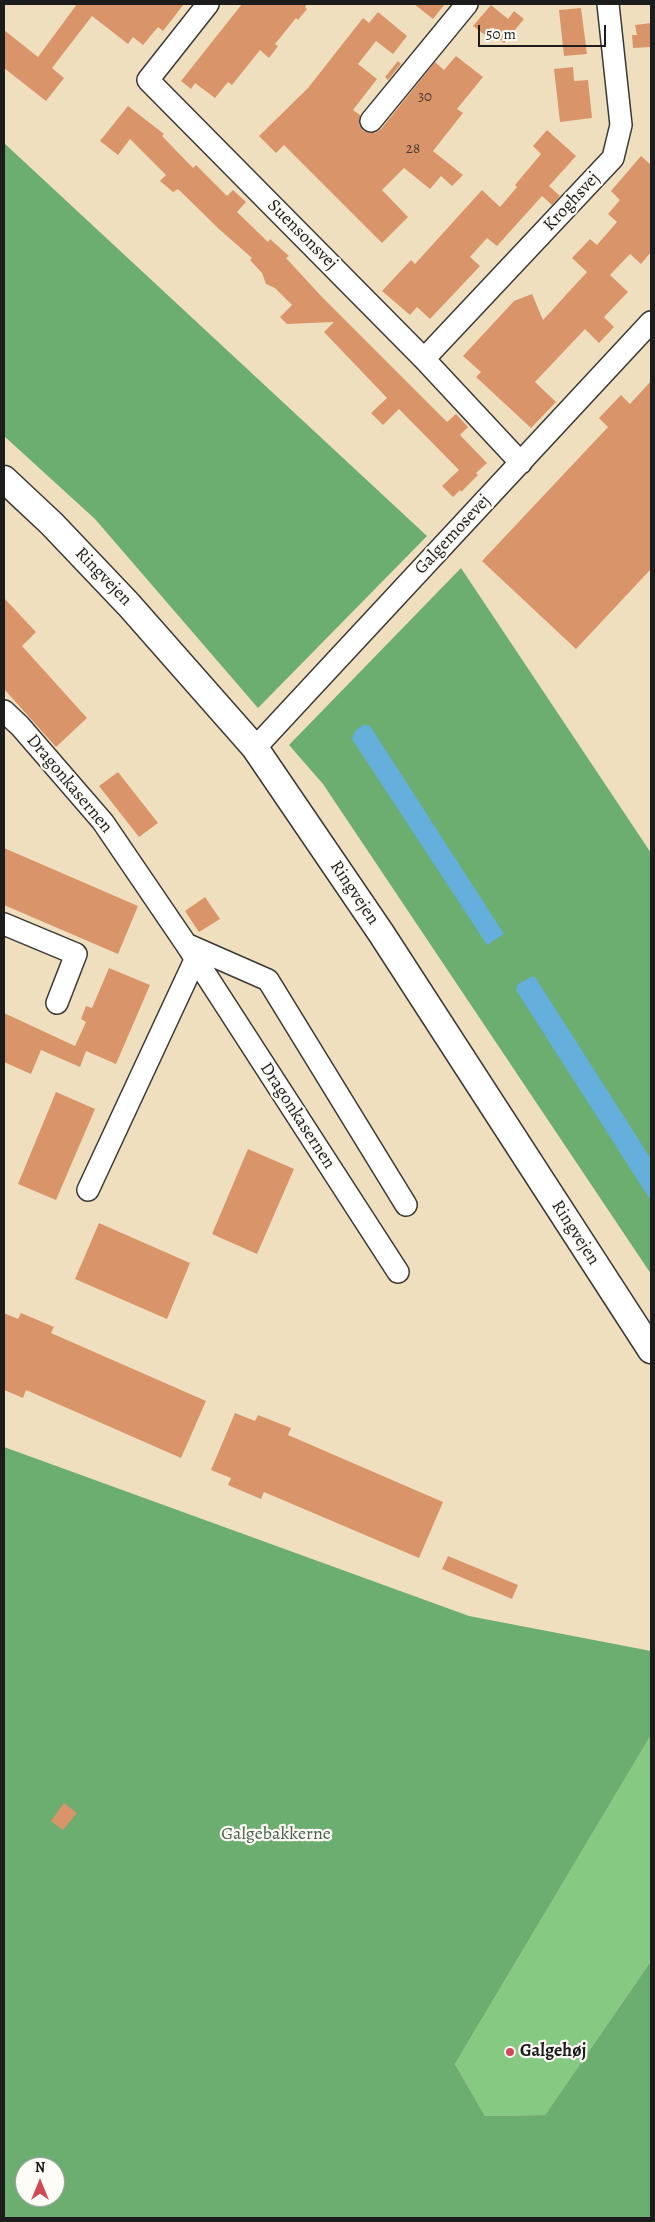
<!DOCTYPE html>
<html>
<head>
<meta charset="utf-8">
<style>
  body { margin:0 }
  #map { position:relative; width:655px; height:2222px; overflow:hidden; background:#f0dfbf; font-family:Alegreya,serif }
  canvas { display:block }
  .frame { position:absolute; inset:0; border:5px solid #1c1c1c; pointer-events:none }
  .north { position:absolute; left:15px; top:2157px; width:50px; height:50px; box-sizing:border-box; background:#fdfcf7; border:1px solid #a3a29f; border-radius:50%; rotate:0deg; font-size:14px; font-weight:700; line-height:20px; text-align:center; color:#1c1c1c }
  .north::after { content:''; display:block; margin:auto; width:18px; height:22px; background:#d1495b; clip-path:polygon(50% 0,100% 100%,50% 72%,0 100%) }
  .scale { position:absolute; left:478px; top:25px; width:128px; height:22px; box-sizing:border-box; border:2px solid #1c1c1c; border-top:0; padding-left:6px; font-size:15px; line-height:18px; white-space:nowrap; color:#1c1c1c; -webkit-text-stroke:4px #fdfcf7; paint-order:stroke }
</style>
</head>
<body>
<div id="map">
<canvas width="655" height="2222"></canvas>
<div class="frame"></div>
<div class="north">N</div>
<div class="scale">50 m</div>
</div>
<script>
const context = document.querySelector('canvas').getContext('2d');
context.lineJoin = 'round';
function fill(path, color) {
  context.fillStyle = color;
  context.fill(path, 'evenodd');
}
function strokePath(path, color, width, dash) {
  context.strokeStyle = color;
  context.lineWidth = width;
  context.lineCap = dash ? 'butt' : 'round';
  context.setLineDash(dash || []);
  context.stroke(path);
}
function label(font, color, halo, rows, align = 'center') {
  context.font = font + ' Alegreya,serif';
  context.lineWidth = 4.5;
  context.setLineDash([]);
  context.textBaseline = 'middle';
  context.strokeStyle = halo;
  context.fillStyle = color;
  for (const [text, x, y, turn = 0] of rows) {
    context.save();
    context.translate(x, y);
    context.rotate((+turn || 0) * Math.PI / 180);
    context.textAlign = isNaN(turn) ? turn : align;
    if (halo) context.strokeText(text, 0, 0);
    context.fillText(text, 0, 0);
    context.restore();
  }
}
const green = new Path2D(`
  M651,1735v226l-106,154 -60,1 -30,-52z`);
const forest = new Path2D(`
  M4,143l423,393 -169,172 -163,-189 -91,-83z
  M461,568l190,285v421l-328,-490 -34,-39z
  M4,1447l465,169 182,35v84l-196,329 30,52 60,-1 106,-154v257h-647zM25,2167h30v30h-30z`);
const water = new Path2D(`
  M363,725l7,1 134,208 -17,11 -135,-206 3,-8z
  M531,977h4l116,182v42l-135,-211 2,-6z`);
const building = new Path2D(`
  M77,4h107l-21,27 -5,-4 -15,18 -10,-8 -5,7 -36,-28 -40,52 12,10 -18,23 -42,-33v-38l34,27z
  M242,4h65l-2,3 2,2 -9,11 -2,-2 -21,26 3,2 -9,12 -9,-8 -28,35 -4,-3 -13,16 -20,-15 -4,6 -10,-8z
  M414,4h31l-12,15z
  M491,5l17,14 6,-8 10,8 -20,24 -15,-13 -4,5 -12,-9z
  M581,8l6,46 -23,2 -5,-46z
  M378,12l29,24 -14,18 -17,-13 -18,23 19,15 -24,31 7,5 -1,10 4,6 12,2 6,-4 54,-67 9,8 12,-14 27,21 -26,32 6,4 -30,38 30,24 -11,11 -11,-10 -11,13 -26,-21 -22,22 26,27 -26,26 -98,-98 -8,8 -17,-17 49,-48 55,-70 6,5z
  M651,23v24l-18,1 -1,-13h5l-2,-10z
  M398,61l3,3 -13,16 -3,-3z
  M573,67l1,14 14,-1 4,38 -32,4 -6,-53z
  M128,106l36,28 -2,2 31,32 3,-3 31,31 6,-6 13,12 -9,10 31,30 2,-3 19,17 -3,2 36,39 125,125 9,-8 12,13 -8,8 27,28 -11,10 2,2 -17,17 -1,-2 -7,7 -11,-11 17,-16 -60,-61 -16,16 -12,-12 16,-15 -63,-66 10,-10 -47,2 -7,-7 12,-12 -17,-17 -9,-4 -4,-11 -12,-13 2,-2 -33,-29 -41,-40 -5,3 -13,-11 6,-6 -36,-36 -12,16 -18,-14z
  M547,130l29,26 -27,30 11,10 -8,9 -10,-9 -45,50 -10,-8 -17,19 10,9 -50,53 -13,-12 -7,8 -28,-24 29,-31 4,4 67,-74 18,17 17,-20 -2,-2 26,-31 -8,-8z
  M641,156l10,9v87l-10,12 -11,-10 -20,21 18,17 -24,25 10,10 -15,16 -14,-14 -50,53 21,20 -25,26 -55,-51 5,-5 -18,-16 51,-55 18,-7 11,26 44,-48 -15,-14 18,-19 7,6 20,-23 -9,-8 12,-14 -9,-9z
  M651,381v188l-75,80 -94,-88 126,-134 -9,-9 22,-23 9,9z
  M4,598l32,34 -14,14 65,72 -31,29 -52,-58z
  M118,772l40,51 -19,14 -40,-51z
  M4,848l134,58 -20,48 -114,-49z
  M205,897l15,22 -21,13 -14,-21z
  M109,968l41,17 -34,79 -30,-13 -6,16 -39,-17 -10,24 -27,-12v-49l71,33 11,-24 -5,-3 5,-13 6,2z
  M56,1092l39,17 -39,91 -38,-16z
  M248,1149l46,20 -37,85 -45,-20z
  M99,1223l91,40 -23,56 -92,-40z
  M4,1313l14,6 3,-6 33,14 -3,6 155,68 -25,57 -155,-68 -3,8 -19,-8z
  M235,1413l20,8 3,-6 33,13 -3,7 155,67 -24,56 -155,-66 -3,7 -33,-14 3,-7 -20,-8z
  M448,1556l70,29 -6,14 -70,-30z
  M64,1803l13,10 -14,17 -12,-9z`);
const minor = new Path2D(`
  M208,4l-60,76 276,279 97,104
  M371,121l96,-117
  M424,359l189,-201 8,-33 -13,-121
  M4,711l16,15 83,96 83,122 212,328
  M255,748l396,-426
  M4,924l72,30 -19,49
  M186,944l82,36 138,225
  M88,1190l107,-230`);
const major = new Path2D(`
  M4,479l48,45 77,81 126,143 126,185 270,417`);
const markers = [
  [510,2052,5,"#d1495b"]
];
const numberNames = [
  ["30",425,97],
  ["28",413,149]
];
const streetNames = [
  ["Kroghsvej",572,202,-47],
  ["Suensonsvej",302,235,45],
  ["Galgemosevej",453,535,-47],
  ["Ringvejen",103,577,46],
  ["Dragonkasernen",69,784,50],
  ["Ringvejen",354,893,56],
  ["Dragonkasernen",297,1116,57],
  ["Ringvejen",575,1233,57]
];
const parkNames = [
  ["Galgebakkerne",276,1835]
];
const poiNames = [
  ["Galgehøj",520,2052]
];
fill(green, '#85c982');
fill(forest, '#6cad70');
fill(water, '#65afdd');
fill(building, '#d99569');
strokePath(minor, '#3c3934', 24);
strokePath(major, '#3c3934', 29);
strokePath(minor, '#fff', 21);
strokePath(major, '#fff', 26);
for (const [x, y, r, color] of markers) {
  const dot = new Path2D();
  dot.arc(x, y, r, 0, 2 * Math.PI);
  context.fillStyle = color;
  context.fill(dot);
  strokePath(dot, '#fdfcf7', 2);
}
label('15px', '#4b3a2f', null, numberNames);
label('18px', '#1c1c1c', '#fdfcf7', streetNames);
label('18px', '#466145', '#fdfcf7', parkNames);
label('bold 18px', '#1c1c1c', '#fdfcf7', poiNames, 'left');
</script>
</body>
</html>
